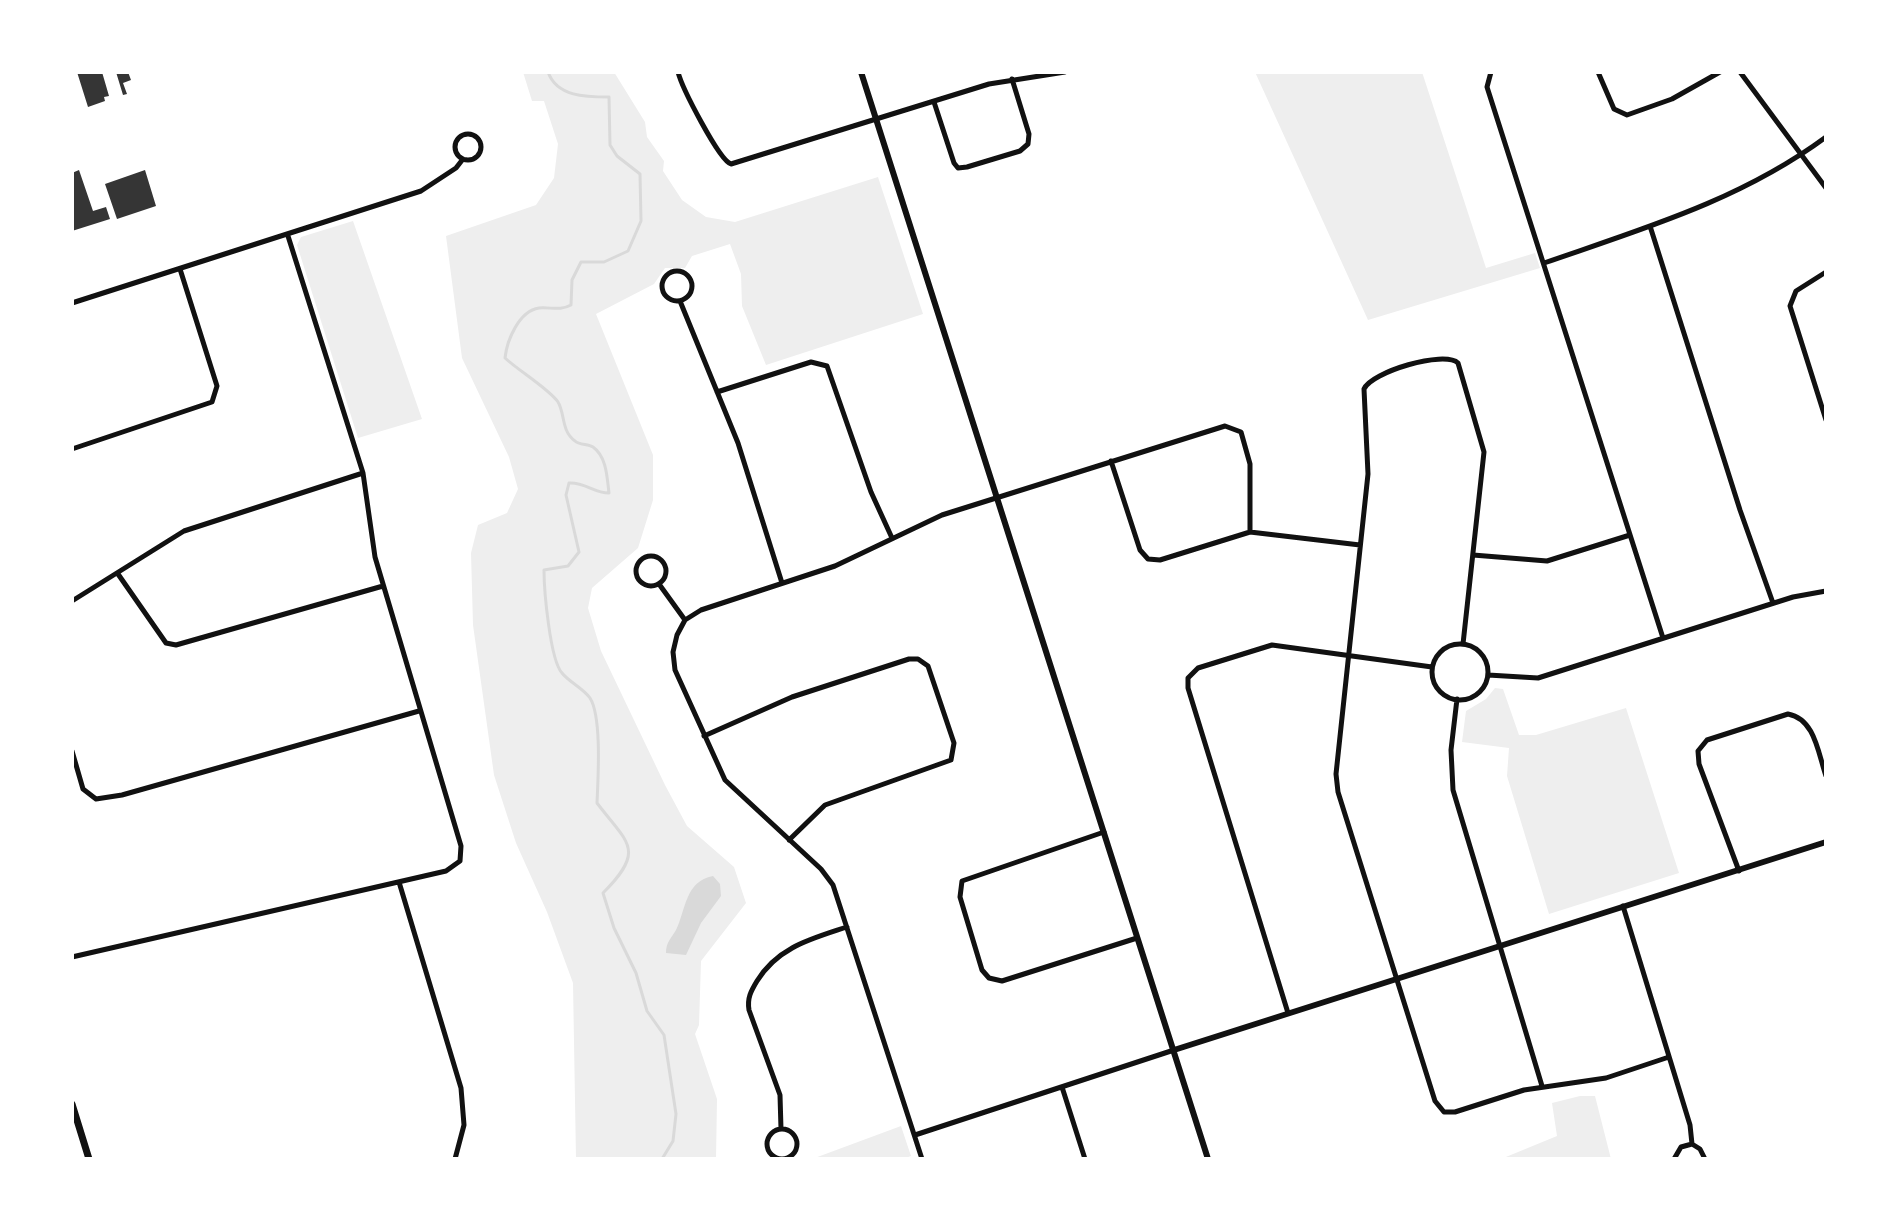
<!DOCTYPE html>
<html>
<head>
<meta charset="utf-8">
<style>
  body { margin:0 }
  #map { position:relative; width:1898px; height:1231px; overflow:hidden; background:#fff; font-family:Barlow,sans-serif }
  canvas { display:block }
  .frame { position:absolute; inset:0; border:74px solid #fff; pointer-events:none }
</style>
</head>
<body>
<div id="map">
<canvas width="1898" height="1231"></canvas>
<div class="frame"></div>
</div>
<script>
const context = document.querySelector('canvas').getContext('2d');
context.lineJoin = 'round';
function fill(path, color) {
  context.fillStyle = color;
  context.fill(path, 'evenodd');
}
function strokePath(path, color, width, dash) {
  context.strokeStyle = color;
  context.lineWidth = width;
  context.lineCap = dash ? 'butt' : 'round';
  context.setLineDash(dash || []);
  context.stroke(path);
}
const green = new Path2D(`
  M523,72h91l31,50 2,15 17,24 -1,10 19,29 24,17 29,5 143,-45 45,137 -157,51 -24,-59 -1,-32 -11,-30 -38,12 -7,12h-20l-11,16 -58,30 57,141v45l-15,48 -46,40 -4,20 13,43 64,134 22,41 47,41 12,36 -45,58 -2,64 -4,9 22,65 -1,60h-140l-3,-176 -26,-71 -31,-69 -22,-68 -21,-150 -2,-72 7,-28 29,-12 11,-24 -9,-32 -47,-99 -16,-122 90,-31 18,-27 4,-34 -14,-43h-12z
  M1255,72h167l64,196 49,-15 5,15 -172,52z
  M353,221l69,198 -64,19 -61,-193 4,-8z
  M1495,688l8,1 16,46h17l90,-27 53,165 -130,41 -42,-138 2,-28 -47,-6 4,-31 20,-12z
  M1580,1096h15l16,63h-110l56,-23 -5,-33z
  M901,1126l10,30 -8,3h-91z`);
const water = new Path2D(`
  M713,876l7,8 1,12 -20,27 -15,32 -20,-2c0,-11 5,-14 10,-23 10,-20 9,-49 37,-54z`);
const stream = new Path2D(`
  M548,72c9,25 38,25 61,25l1,48 7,11 23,18 1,47 -13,30 -24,11h-23l-9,18 -1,25c-11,6 -20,2 -32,3 -20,3 -32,32 -34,50 14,13 44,31 53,44 7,11 3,29 17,39 4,4 13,3 18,6 14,10 14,31 16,46 -15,0 -24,-11 -40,-10l-3,12 13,57 -11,14 -24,4c0,20 6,90 18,103 7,9 21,15 28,25 12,19 8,81 7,105 30,40 50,46 6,90l11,35 22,45 11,38 17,24 12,79 -3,27 -11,18`);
const building = new Path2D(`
  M77,72h25l7,24 -5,1 1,4 -17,6z
  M116,72h12l3,8 -8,3 4,11 -4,1z
  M79,170l14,41 13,-4 4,12 -38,12v-58z
  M145,170l11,36 -39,13 -12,-35z`);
const minor = new Path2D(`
  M678,72c4,16 41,88 53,92l258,-80 76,-12
  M1491,72l-4,15 176,551
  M1598,72l16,37 13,6 45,-16 48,-27
  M1740,72l86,116
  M934,102l20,61 4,5 9,-1 53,-16 8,-7 1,-10 -17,-55
  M455 147a13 13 0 1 1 26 0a13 13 0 1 1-26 0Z
  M1650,226l90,284 33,93
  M1544,263c98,-34 197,-63 282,-126
  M662 286a15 15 0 1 1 30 0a15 15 0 1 1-30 0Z
  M1826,272l-30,19 -6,15 36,114
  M680,301l58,142 44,140
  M72,303l349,-112 35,-23 7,-9
  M717,392l94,-30 16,4 44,126 21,46
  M72,449l140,-47 5,-16 -37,-117
  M1111,461l29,89 8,9 12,1 90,-28 110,13
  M1473,555l74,6 83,-26
  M636 571a15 15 0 1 1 30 0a15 15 0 1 1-30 0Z
  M118,574l48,69 10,2 207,-59
  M659,584l26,36
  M72,601l112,-70 179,-58
  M1463,644l21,-192 -26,-89c-14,-13 -87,9 -94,26l4,85 -32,300 2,18 97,309 9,11h11l69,-22 82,-12 63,-21
  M1432 672a28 28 0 1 1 56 0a28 28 0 1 1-56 0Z
  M1488,675l50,3 255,-81 33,-6
  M1457,699l-6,51 2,40 89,296
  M704,736l88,-39 117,-38h9l10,7 26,77 -3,17 -126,45 -36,35
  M72,751l11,38 13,10 26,-4 297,-84
  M1104,832l-142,49 -2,16 22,73 7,8 13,3 135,-43
  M1739,871l-40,-107 -1,-13 9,-11 81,-26c27,5 30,39 38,62
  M399,882l62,206 3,37 -9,34
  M1623,906l67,219 2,19
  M72,957l374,-86 14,-10 1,-15 -86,-289 -12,-84 -75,-237
  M1288,1013l-100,-325v-10l10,-10 74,-23 160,22
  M1062,1087l23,72
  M781,1129l-1,-34 -31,-85c-2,-12 2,-19 8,-29 21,-34 54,-42 90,-54
  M767 1144a15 15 0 1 1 30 0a15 15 0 1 1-30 0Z
  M915,1135l259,-85
  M922,1159l-89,-274 -12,-16 -96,-89 -50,-110 -2,-18 4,-17 8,-15 16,-10 134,-44 107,-51 283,-89 16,6 9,32v68
  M1674,1159l7,-12 11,-3 8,5 5,10`);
const tertiary = new Path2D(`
  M861,72l347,1087
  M1174,1050l652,-208`);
const secondary = new Path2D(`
  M72,1104l17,55`);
fill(green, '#eee');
fill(water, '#d9d9d9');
strokePath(stream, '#d9d9d9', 3);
fill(building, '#353535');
strokePath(minor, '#111', 5);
strokePath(tertiary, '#111', 6);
strokePath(secondary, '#111', 7);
</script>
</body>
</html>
